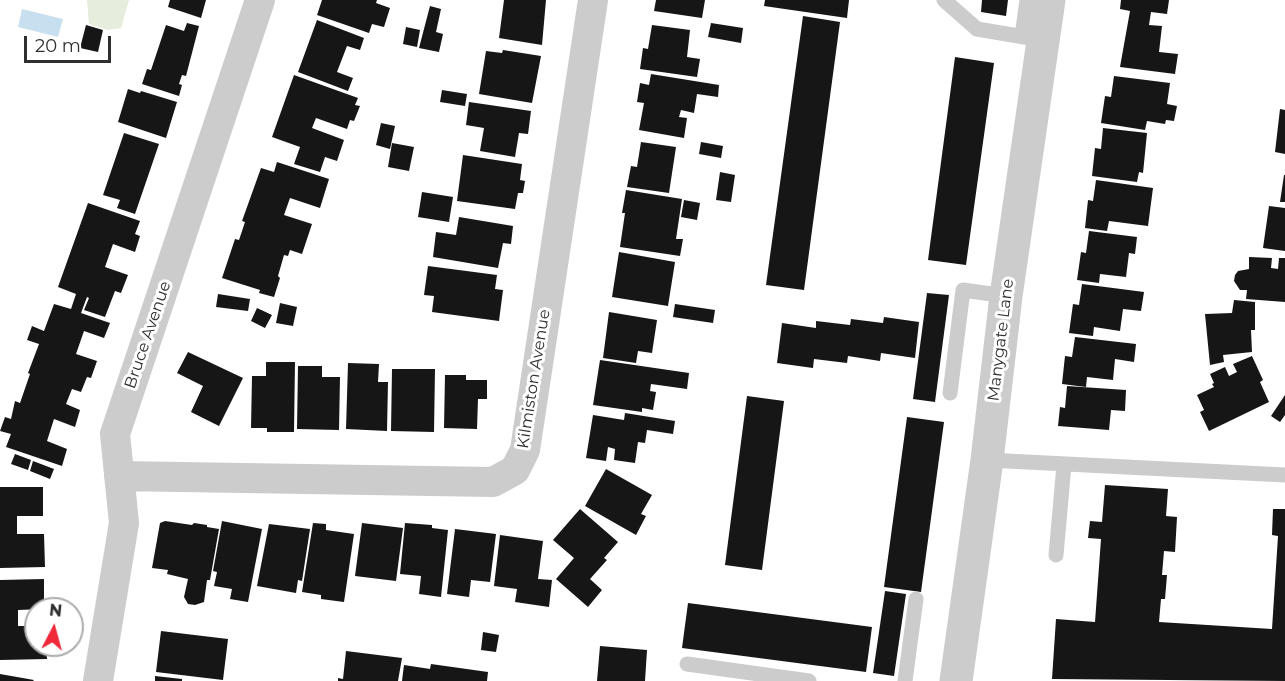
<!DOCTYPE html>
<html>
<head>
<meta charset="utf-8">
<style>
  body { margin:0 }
  #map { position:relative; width:1285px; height:681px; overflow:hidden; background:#fff; font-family:Montserrat,sans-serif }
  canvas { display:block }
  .north { position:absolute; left:24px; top:597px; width:60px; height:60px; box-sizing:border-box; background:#fff; border:2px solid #acacac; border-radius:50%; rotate:6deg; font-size:16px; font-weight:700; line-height:24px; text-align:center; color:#2f2f2f }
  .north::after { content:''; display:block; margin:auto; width:21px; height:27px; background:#ef283a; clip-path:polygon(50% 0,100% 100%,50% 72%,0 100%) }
  .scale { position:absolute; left:24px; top:36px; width:87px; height:27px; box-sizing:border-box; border:3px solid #2f2f2f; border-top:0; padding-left:8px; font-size:18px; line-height:21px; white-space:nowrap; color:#2f2f2f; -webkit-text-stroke:4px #fff; paint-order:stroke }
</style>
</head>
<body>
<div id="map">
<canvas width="1285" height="681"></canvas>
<div class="north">N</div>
<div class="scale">20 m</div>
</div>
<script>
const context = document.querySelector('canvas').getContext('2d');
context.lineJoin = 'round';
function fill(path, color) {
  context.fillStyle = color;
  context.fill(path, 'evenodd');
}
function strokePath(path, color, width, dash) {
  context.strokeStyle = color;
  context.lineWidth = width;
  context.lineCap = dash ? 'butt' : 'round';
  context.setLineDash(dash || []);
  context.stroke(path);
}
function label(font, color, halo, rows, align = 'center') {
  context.font = font + ' Montserrat,sans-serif';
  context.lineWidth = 6;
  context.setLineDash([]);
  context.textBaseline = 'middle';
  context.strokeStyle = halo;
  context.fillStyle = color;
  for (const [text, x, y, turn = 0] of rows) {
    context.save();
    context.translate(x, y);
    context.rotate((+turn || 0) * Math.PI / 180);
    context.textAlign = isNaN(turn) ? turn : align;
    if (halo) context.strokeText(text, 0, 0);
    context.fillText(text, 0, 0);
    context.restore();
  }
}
const green = new Path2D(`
  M87,0h42l-8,28 -13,2 -19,-6z`);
const water = new Path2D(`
  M22,9l41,10 -5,18 -40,-10z`);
const building = new Path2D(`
  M170,0h36l-5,18 -33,-11z
  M322,0h55l-1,3 14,5 -6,19 -12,-3 -3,9 -52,-18z
  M504,0h42l-4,45 -43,-7z
  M656,0h49l-3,18 -48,-7z
  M765,0h84l-2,18 -83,-12z
  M982,0h26l-2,16 -25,-4z
  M1121,0h48l-2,14 -16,-2 -2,13 13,1 -3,26 19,2 -3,20 -55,-7 10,-56 -10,-2z
  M430,6l11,3 -5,23 7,2 -4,18 -20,-4z
  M803,16l37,6 -36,268 -38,-5z
  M317,20l47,18 -4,12 -13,-4 -10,26 16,6 -5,13 -50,-19z
  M187,23l12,3 -13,50 -4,-1 -3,9 3,1 -3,11 -37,-12 5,-15 4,1 15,-45 18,6z
  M711,23l32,5 -2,15 -33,-6z
  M86,25l17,5 -5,22 -18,-4z
  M652,25l38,5 -3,27 13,2 -3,18 -57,-8 3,-21 5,1z
  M406,27l14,3 -3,17 -14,-3z
  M503,50l38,6 -9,47 -53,-9 7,-43 16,2z
  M955,57l39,6 -28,202 -38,-5z
  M651,74l68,11 -1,12 -21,-3 -3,19 -13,-3 -2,7 8,1 -3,20 -45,-8 5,-27 -7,-1 3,-19 9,2z
  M294,75l64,23 -3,7 5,1 -6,15 -4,-1 -3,9 -31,-11 -4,10 32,12 -7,21 -12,-4 -5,15 -26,-8 6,-17 -28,-10z
  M1114,76l56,7 -3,21 10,2 -3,15 -8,-1 -1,4 -18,-3 -2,9 -44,-7 4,-27 6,1z
  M128,89l12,4 1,-2 36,11 -11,36 -48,-16z
  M442,90l25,4 -2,12 -25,-4z
  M469,102l62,9 -3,23 -9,-1 -4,24 -35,-6 4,-23 -18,-3z
  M1280,109l5,1v44l-10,-2z
  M381,123l14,3 -5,23 -14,-4z
  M1103,128l44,5 -4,40 -4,-1 -2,10 -45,-6 3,-28 6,1z
  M124,133l35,11 -24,70 -18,-6 3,-8 -17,-5z
  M641,142l35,5 -7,46 -42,-6 4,-21 6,1z
  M701,142l22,4 -2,12 -22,-4z
  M392,143l22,4 -5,24 -21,-4z
  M463,155l59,9 -2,16 5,1 -2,12h-5l-3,16 -58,-8z
  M277,162l52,17 -9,29 -30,-10 -6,17 28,9 -10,30 -12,-4 -2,6 -4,-1 -6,21 2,2 -6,19 -15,-4 1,-3 -38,-12 13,-39 4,1 6,-18 -3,-1 19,-53 13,4z
  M720,172l15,3 -4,27 -15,-2z
  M1284,175h1v27h-5z
  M1096,180l57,8 -5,38 -39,-5 -2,10 -22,-3 3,-28 5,1z
  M626,190l56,9 -6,40h7l-3,17 -60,-9 5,-34h-3z
  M422,192l31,5 -4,25 -31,-5z
  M684,200l16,3 -3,17 -16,-3z
  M88,203l52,18 -5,13 5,2 -5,16 -22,-8 -8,23 23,8 -7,18 -6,-2 -10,26 -21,-7 5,-12 -2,-1 -6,16 29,10 -6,15 -20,-7 -8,23 21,7 -6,17 -4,-1 -6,15 -9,-3 -6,15 14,6 -5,17 -21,-8 -7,22 20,8 -5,17 -56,-19 5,-13 -11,-3 5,-14 6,2 4,-18 5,2 10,-29 -2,-1 11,-29 -12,-4 5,-14 12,5 10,-27 17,5 5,-15 -18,-7z
  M1269,206l16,2v43l-22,-3z
  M459,217l54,9 -2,18 -8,-1 -5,25 -65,-11 3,-25 20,3z
  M1089,231l48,6 -2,17 -6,-1 -3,24 -26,-3 -1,9 -22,-3 4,-28 5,1z
  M619,252l56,10 -7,44 -56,-9z
  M1249,257l23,1 -1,10 7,1 1,-11h6v44l-39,-3 1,-9h-7l-6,-9 1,-6 3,-4 11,-2z
  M428,266l69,9 -2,14 8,1 -4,31 -67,-9 2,-16 -10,-1z
  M1082,284l62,8 -3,19 -18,-2 -3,22 -26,-4 -1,9 -24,-3 4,-29 6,1z
  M927,293l22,2 -14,107 -22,-3z
  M218,294l32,5 -2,12 -32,-4z
  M1234,300l21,2v28h-4l1,22 -29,3 1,7 -14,3 -5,-51 27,-1z
  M280,303l17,4 -4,19 -17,-3z
  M675,304l40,6 -2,13 -40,-6z
  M257,308l15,7 -7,13 -14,-7z
  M609,312l48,8 -5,33 -14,-2 -2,12 -33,-5z
  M884,317l35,5 -4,36 -34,-5 -1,8 -32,-5 -1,7 -33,-4 -1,9 -36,-5 5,-40 34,5v-7l34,4 1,-6 32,4z
  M1075,337l61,7 -2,18 -19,-3 -2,21 -26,-3 -1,10 -24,-3 3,-28 7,1z
  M188,352l55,26 -24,48 -28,-14 12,-26 -26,-13z
  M1252,356l11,24 -3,2 9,20 -60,29 -9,-19 4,-2 -7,-15 17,-8 -2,-3 2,-1 -4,-9 15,-7 4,9 8,-4 -4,-8z
  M600,360l89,13 -2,16 -36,-5 -1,7 6,1 -3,18 -11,-2v4l-49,-7z
  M266,362h29l-1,70h-27v-4h-16l1,-52h14z
  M348,363l31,1 -1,18h10l-1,49 -41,-2z
  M298,366h24v11h18l-1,53 -42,-1z
  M392,369h43l-1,63 -43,-1z
  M445,375h21v5h21v19h-9l-1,30 -33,-1z
  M1067,386l59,4 -1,21 -14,-1 -2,20 -51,-4 2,-19 5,1z
  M1285,395v20l-5,7 -9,-6z
  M747,396l37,5 -22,169 -37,-5z
  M625,413l50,8 -2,13 -26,-4 -2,13 -7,-1 -3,21 -21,-3 1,-11 -7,-2 -2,14 -20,-3 7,-43 31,5z
  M907,417l37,5 -23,170 -37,-5z
  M15,454l16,6 -3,10 -17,-6z
  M33,461l21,8 -4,10 -20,-8z
  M606,469l46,26 -11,19 5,2 -10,19 -51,-29z
  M1105,485l63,4 -2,27 11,1 -2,35 -11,-1 -2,24h5l-2,24h-4l-2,23 113,7 6,-93 -6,-1 1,-26h12v172l-233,-2 4,-60 39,3 6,-83 -13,-1 2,-17 12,1z
  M0,487h43v29h-26v18h27l1,33 -45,1z
  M580,509l38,33 -14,16 3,2 -17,19 12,11 -14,17 -32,-28 18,-21 -21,-18z
  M165,521l27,4 2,-2 13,2v2l12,2 -9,51h-3l-3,22 -9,3 -7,-1 -4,-7 4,-18 -21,-5 1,-4 -16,-2 8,-45z
  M222,521l40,8 -14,73 -18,-3 2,-10 -18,-3 3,-14 -4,-1z
  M313,523l13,1v6l28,4 -10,68 -23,-3v-4l-19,-3z
  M362,523l41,5 -7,53 -41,-5z
  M405,523l27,2v3l16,2 -7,67 -22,-3 2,-18 -21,-2z
  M269,524l41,5 -8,52 -4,-1 -2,13 -39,-7z
  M455,529l41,5 -6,48 -19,-2 -2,17 -22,-3z
  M500,535l43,6 -5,38 14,1 -3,27 -34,-5 2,-13 -23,-3z
  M44,579v30l-26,1v16h18v19h10l1,14 -47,1v-80z
  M885,591l21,3 -12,82 -21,-3z
  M688,603l184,24 -6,45 -184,-24z
  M161,631l67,8 -5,41 -67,-8z
  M483,632l16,3 -3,17 -15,-2z
  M600,646l47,4 -2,31h-48z
  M346,651l56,7 -4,23h-60v-3l5,1z
  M431,664l57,8 -1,9h-85l2,-16 26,4z
  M0,674l34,6 -1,1h-33z
  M155,676l27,3v2h-27z`);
const service = new Path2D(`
  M944,0l33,29 65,11
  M1022,36l5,-36
  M950,393l13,-103 43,6
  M987,460l298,15
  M1056,555l8,-90
  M687,664l122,17
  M905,681l11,-82`);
const minor = new Path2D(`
  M119,476l374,6 22,-12 10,-20 68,-450
  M98,681l26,-158 -9,-89 145,-434`);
const tertiary = new Path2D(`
  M956,681l31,-221 19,-164 43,-296`);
const streetNames = [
  ["Bruce Avenue",148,335,-71],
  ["Manygate Lane",1001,340,-83],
  ["Kilmiston Avenue",534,379,-81]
];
fill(green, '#e6eddc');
fill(water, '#c7dfee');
fill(building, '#161616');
strokePath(service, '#ccc', 15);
strokePath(minor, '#ccc', 30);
strokePath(tertiary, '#ccc', 33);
label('16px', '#2f2f2f', '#fff', streetNames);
</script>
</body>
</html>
